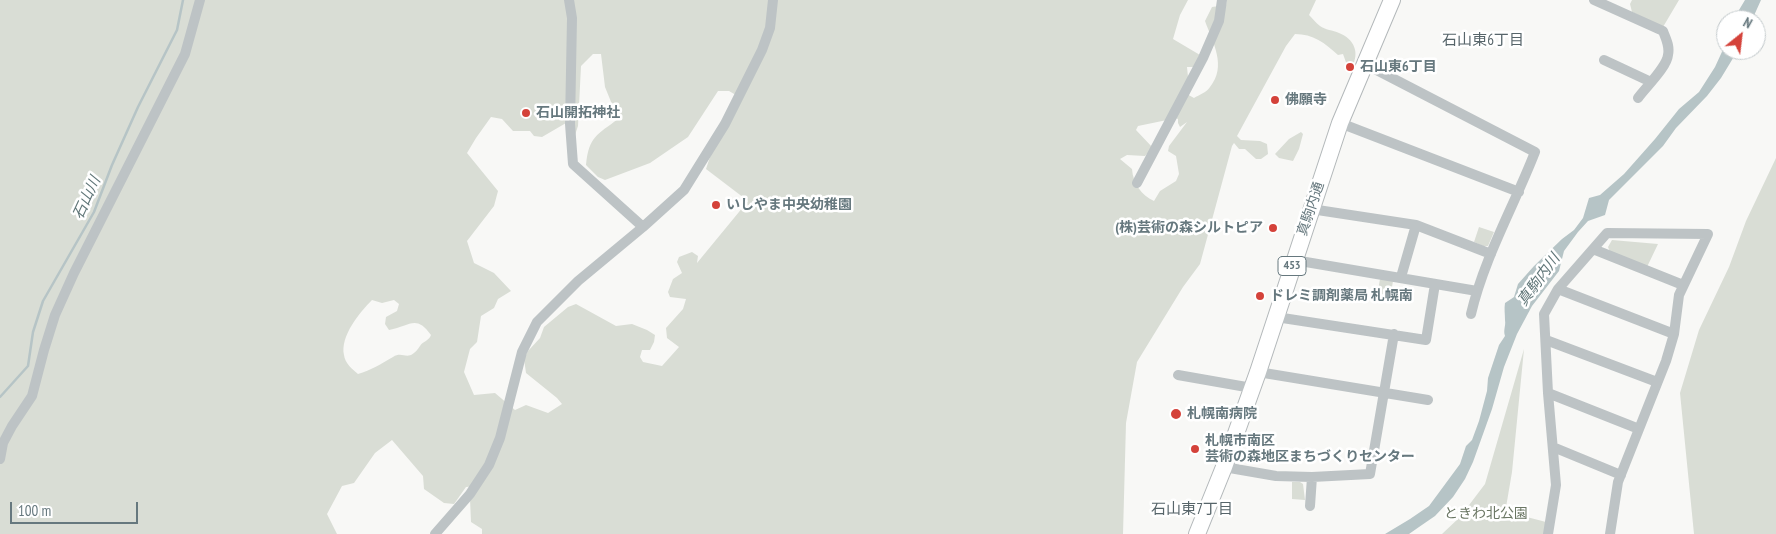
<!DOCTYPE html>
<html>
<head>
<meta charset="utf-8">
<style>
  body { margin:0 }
  #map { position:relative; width:1776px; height:534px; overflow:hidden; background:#f8f8f6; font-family:"PT Sans Narrow",sans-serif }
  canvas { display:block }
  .north { position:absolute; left:1716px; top:10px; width:50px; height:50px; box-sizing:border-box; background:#fff; border:1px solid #c2c9cb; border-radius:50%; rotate:29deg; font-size:14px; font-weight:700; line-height:20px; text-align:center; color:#66787e }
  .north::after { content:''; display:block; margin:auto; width:18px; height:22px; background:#d4423a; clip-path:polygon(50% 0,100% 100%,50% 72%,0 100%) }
  .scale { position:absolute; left:10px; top:502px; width:128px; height:22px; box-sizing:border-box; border:2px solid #66787e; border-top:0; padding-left:6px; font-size:15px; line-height:18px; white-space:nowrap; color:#66787e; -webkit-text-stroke:4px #fff; paint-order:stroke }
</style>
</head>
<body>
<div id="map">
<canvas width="1776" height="534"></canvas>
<div class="north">N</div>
<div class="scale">100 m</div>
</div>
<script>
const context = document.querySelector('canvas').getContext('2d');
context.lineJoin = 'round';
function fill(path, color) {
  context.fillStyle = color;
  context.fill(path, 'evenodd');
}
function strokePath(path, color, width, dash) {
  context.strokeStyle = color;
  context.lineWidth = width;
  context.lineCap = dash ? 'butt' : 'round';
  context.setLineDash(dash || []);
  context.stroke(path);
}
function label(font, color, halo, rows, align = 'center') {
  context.font = font + ' "PT Sans Narrow","Noto Sans JP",sans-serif';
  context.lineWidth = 5;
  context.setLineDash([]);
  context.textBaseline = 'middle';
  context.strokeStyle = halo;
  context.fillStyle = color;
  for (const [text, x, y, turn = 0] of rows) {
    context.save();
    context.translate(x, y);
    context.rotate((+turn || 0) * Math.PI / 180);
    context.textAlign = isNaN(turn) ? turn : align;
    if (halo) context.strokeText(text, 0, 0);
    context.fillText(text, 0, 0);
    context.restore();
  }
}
const green = new Path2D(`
  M0,0h1188l-8,15 -7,24 27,16 -1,7 -6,5h-6l1,10 -3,16 9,5c5,-3 13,-6 16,-11 17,-21 3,-44 -5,-66l7,-14 14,-2 1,-5h89l-7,15c3,3 7,8 11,11 5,4 13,4 19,7 15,6 21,19 13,34l-4,1 -5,-14 -5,1c-13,-12 -25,-21 -43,-21l-9,12 -49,90 4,4 19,1 7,3 1,10 -7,5h-5l-11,-10h-6l-5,-6 -2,3 -32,118 -17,23 -46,75 -11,61 -3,111h-641v-5l-11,-7 -1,-23 8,-13 -12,1 -12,17 -10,-1 -20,-14 -1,-13 -31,-36 -17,13 -21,30 -12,3 -15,28 10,20h-337zM593,54h8l4,33 13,32c-21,16 -29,17 -32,46l12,12 7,3 45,-17 38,-26 30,-46h11l12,7 -30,56 -5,15 42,32 -51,62 1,-7 -6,-4 -13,5 -2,5 5,11 -9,6 -5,13 2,5 16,2 -3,10 -17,19 1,10 12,9 -17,19 -19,-4 -3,-5 2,-7h8l4,-8 1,-7 -8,-5 -15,-6 -16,2 -40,-22 -8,3 -24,20 -4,11 -12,13 -4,8 2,14 31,25 5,6 -14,9 -22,-8 -11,5 -20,-17 -21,2 -10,-23 6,-23 7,-7 4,-26 13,-8 4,-9 13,-8 -17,-18 -20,-10 -7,-22 27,-35 4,-15 -31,-38 9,-15 15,-21 11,2 11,12h17l4,5 8,1 24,-14 9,12 3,-9 3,-60zM1170,116l8,3v4l2,4 7,-5 -18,24 -1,5 8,5 3,18 -3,7 -16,10 -6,10c-13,-6 -21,-18 -22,-32l-12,-10 7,-4 18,1 8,-8 -17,-18 2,-4 29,-6zM372,300l10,3 12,-3 5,4 -2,7 -11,6 -1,7 4,6c21,-4 27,-16 42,5 -2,6 -8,6 -11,11 -12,18 -16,4 -27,11 -12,7 -22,13 -35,17 -6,-5 -13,-11 -14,-19 -4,-19 16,-43 28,-55z
  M1632,0h47l-16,27 -31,-15 -2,-8z
  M1301,132l2,2 -4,15 -6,12 -14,-3 -4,-4 14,-15z
  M1776,158v376h-82l-14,-141 19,-63 30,-63 17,-46z
  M1479,227l15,5 -6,14h-5l-9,-4z
  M1612,240l46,4 -11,23 -37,-15 -2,-5z
  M1380,279l13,2 -3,18 -13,-3z
  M1524,349l-12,123 -8,47 19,-3 23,6 -2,12h-102l18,-17 25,-33z
  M1292,482h8l3,2 2,16 -13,-1z`);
const water = new Path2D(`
  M1745,0h16l-9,20h-19z
  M1726,43v7h12l-17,28 -14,18 -31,32 -13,18 -54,54 -4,15 -17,6 -10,11 -14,19 -5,20 -27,35 -15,28 -13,33 -12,42 -19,53 -8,17 -12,18 -18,19 -16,11 -10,7h-24l25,-15 19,-13 31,-42 6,-18 6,-6 7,-19 8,-30 1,-13 11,-33 6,-9c-2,-6 1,-10 0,-16 0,-6 -1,-11 0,-17l9,-6 4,-13 16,-18 28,-27 12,-9 9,-12 6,-20 11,-3 24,-21 31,-35 24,-30 20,-17 16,-25z`);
const stream = new Path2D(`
  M0,397l28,-31 5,-34 10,-31 51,-89 18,-47 26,-58 39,-77 6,-30`);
const minor = new Path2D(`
  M569,0l3,18 -2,106 3,40 70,63
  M1594,0l69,31c3,8 7,15 5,24 -1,12 -22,32 -30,43
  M1604,60l47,22
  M1365,64l170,88c-21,54 -51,106 -64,162
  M1340,123l179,69
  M1137,183l66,-125 16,-37 3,-21
  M1311,209l105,16 75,29
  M1593,249l90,36
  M1294,260l183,31
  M1401,277l15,-52
  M1558,289l116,45
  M1276,317l150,23 9,-56
  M1546,340l111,42
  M1258,372l170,28
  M1178,375l74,13
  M1548,393l91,36
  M1553,447l68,28
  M0,459l3,-16 9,-17 20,-30 12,-46 11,-35 19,-42 111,-219 15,-54
  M1224,467l52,9 36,1 58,-3 24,-140
  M1310,506l2,-29
  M435,534l35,-40 19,-29 11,-27 22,-86 15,-30 41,-41 65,-54 41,-37 41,-66 37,-74 8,-22 3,-28
  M1548,534l8,-49 -8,-92 -4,-79 14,-25 49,-56 101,1 -29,61 -5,39 -8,27 -48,121 -8,52`);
const trunk = new Path2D(`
  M1197,534l27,-67 34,-95 82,-249 52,-123`);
const markers = [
  [1350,67,5,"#d4423a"],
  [1275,100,5,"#d4423a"],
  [526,113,5,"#d4423a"],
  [716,205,5,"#d4423a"],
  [1273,228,5,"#d4423a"],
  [1260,296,5,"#d4423a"],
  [1176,414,6,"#d4423a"],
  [1195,449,5,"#d4423a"]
];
const shields = [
  [1292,266,28]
];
const shieldNames = [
  ["453",1292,266]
];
const poiNames = [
  ["石山東6丁目",1360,67],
  ["佛願寺",1285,100],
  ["石山開拓神社",536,113],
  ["いしやま中央幼稚園",726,205],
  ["(株)芸術の森シルトピア",1263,228,"right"],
  ["ドレミ調剤薬局 札幌南",1270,296],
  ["札幌南病院",1187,414],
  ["札幌市南区",1205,441],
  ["芸術の森地区まちづくりセンター",1205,457]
];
const streetNames = [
  ["真駒内通",1311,209,-71]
];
const parkNames = [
  ["ときわ北公園",1486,514]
];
const neighbourhoodNames = [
  ["石山東6丁目",1483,41],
  ["石山東7丁目",1192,510]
];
const waterNames = [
  ["石山川",87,198,-65],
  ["真駒内川",1539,280,-54]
];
fill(green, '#d9ddd5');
fill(water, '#b6c4c6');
strokePath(stream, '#b6c4c6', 2.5);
strokePath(trunk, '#b3b8ba', 18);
strokePath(minor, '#bdc3c5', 10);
strokePath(trunk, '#fff', 16);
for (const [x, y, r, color] of markers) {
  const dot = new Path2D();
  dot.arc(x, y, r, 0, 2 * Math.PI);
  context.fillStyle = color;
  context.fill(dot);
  strokePath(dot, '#fff', 2);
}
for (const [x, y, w] of shields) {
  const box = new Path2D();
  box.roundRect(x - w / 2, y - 9.5, w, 19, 4);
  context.fillStyle = '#fff';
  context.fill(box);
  strokePath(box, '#66787e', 1);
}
label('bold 12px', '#66787e', null, shieldNames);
label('bold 14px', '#66787e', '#fff', poiNames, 'left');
label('14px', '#66787e', '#fff', streetNames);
label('14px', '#6b7764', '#fff', parkNames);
label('15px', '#57656a', '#fff', neighbourhoodNames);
label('italic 15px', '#607678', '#fff', waterNames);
</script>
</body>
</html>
